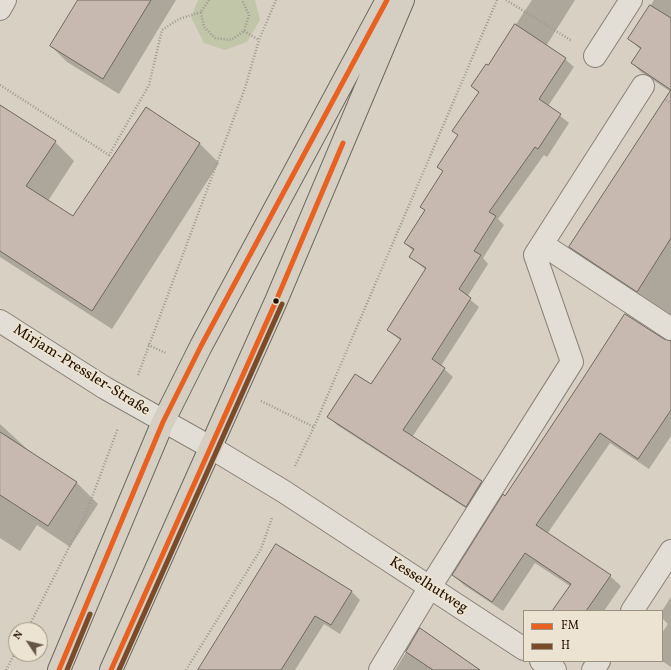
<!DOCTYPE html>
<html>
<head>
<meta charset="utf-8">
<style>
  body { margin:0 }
  #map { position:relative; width:671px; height:670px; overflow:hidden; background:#d8d0c2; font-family:Vollkorn,serif }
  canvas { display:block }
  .legend { position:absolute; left:523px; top:610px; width:140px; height:52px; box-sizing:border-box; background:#ece3d2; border:1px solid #9c907e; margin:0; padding:5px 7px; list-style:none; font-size:12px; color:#251300 }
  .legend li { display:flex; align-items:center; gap:8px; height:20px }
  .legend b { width:20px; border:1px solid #9c907e }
  .north { position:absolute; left:8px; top:622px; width:40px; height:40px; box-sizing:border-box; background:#ece3d2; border:1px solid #9c907e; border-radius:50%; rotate:305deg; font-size:11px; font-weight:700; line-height:16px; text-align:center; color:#251300 }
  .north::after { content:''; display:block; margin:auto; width:14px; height:18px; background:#645544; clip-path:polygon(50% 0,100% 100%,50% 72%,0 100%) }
</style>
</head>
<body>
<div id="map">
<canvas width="671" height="670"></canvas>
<ul class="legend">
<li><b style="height:5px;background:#e86120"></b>FM</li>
<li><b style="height:5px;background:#7a4b2a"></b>H</li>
</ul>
<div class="north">N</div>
</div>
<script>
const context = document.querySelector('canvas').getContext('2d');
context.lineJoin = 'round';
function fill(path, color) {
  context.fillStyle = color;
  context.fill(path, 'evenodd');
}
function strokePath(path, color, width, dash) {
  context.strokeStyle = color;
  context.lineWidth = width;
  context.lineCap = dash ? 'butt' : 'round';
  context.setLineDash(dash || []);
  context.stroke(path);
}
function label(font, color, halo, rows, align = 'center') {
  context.font = font + ' Vollkorn,serif';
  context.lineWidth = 4;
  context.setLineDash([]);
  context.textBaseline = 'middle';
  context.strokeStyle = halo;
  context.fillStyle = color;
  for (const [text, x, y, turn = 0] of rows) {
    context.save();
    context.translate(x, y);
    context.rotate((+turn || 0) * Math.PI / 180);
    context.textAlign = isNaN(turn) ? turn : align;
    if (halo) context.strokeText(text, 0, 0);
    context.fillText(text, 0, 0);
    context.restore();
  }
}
const green = new Path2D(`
  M198,0h57l5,20 -13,22 -22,8 -21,-7 -13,-26z`);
const shadow = new Path2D(`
  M79,0h97l-57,94 -52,-32 -16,-16z
  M532,0h43l-29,46 19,13 9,8 -26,39 21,17 -22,34 -3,-2 -46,64 6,6 -21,33 5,6 -21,33 12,10 -38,59 12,11 -41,60 69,45 9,8 -15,24 -138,-89 -8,-8 42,-31 30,-45 -13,-11 38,-60 -16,-13 3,-6 -8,-8 21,-32 -5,-4 23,-35 -6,-6 21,-30 -6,-5 26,-38 -7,-7 16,-19z
  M654,0h17v92l-30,-20 -9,-9 9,-13 -12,-11z
  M146,109l54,35 19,19 -107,166 -112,-72v-138l55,23 19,19 -26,40 25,17z
  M671,118v199l-90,-60 -10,-10z
  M664,341l7,1v94l-22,33 -39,-26 -63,91 63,42 11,10 -17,25h-51l17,-25 -35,-23 -32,48 -39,-26 -11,-10 52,-78z
  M0,424l27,25 -1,1 51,33 21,21 -28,43 -33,-22 -17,26 -20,-13z
  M351,591l9,9 -20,34 -16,-10 -29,46h-97z
  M671,597v70l-9,-6v-28l6,-9 -6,-6v-7z
  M420,630l50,40h-75z`);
const building = new Path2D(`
  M78,0h73l-48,79 -53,-33z
  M650,5l21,13v72l-40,-27 10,-15 -13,-9z
  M515,24l51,34 -27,41 22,15 -23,35 -3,-2 -46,65 7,4 -22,35 7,4 -22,34 12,9 -39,61 13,9 -42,62 79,51 -16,26 -139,-90 28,-43 16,10 30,-45 -14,-9 39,-62 -17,-11 5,-8 -10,-6 21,-33 -5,-3 23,-36 -6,-4 21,-32 -6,-4 27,-39 -8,-6 15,-22 2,1z
  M671,90v148l-34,54 -68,-45z
  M0,105l56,36 -30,45 47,30 73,-109 54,36 -108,168 -92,-60z
  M625,314l39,25 7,2v69l-33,49 -38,-26 -64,92 75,50 -25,36h-34l19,-27 -46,-31 -33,49 -40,-27 51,-81 2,2 77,-116z
  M0,432l77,50 -29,44 -48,-31z
  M276,544l76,47 -21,34 -16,-9 -34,54h-83z
  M420,628l60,42h-47l-27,-18z`);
const path = new Path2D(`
  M209,0l-8,12 3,15 11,11 16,2 13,-9 5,-16 -7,-15
  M506,0l66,41
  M244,31l15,9
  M0,85l109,70 40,-70 13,-55 17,-11 22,-7
  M666,100l5,4
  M148,345l18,8
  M138,375l107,-287 14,-48 17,-40
  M261,401l53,26
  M295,466l19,-39 183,-427
  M27,630l58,-114 33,-88
  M6,670l10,-19
  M186,670l75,-121 11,-31`);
const minor = new Path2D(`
  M0,9l5,-9
  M595,56l36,-56
  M542,244l129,85
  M0,321l105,67 105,59 73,44 241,158
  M632,611l39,-60
  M541,661l14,9
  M380,670l50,-83 142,-225 -37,-107 108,-169
  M593,670l6,-9`);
const major = new Path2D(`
  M59,670l104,-248 38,-76 186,-346
  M111,670l165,-369 127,-301`);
const bus1 = new Path2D(`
  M59,670l104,-248 38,-76 186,-346
  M111,670l165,-369 67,-158`);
const bus2 = new Path2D(`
  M67,670l23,-56
  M119,670l163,-366`);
const markers = [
  [276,301,3.5,"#251300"]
];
const streetNames = [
  ["Mirjam-Pressler-Straße",81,371,32],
  ["Kesselhutweg",428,586,33]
];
fill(green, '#c1c6a8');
fill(shadow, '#0003');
fill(building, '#c8b9b0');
strokePath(building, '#6f685e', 1);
strokePath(minor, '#898277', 24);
strokePath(major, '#6f685e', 24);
strokePath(path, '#9c9891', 2.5, [1, 2]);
strokePath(minor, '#e2ded6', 22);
strokePath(major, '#d5cec2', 22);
strokePath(bus1, '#e86120', 5);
strokePath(bus2, '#7a4b2a', 5);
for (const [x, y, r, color] of markers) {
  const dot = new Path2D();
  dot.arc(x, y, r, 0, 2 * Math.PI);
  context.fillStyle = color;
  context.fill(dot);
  strokePath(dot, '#ece3d2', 1.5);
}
label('15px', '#251300', '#ece3d2', streetNames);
</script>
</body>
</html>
